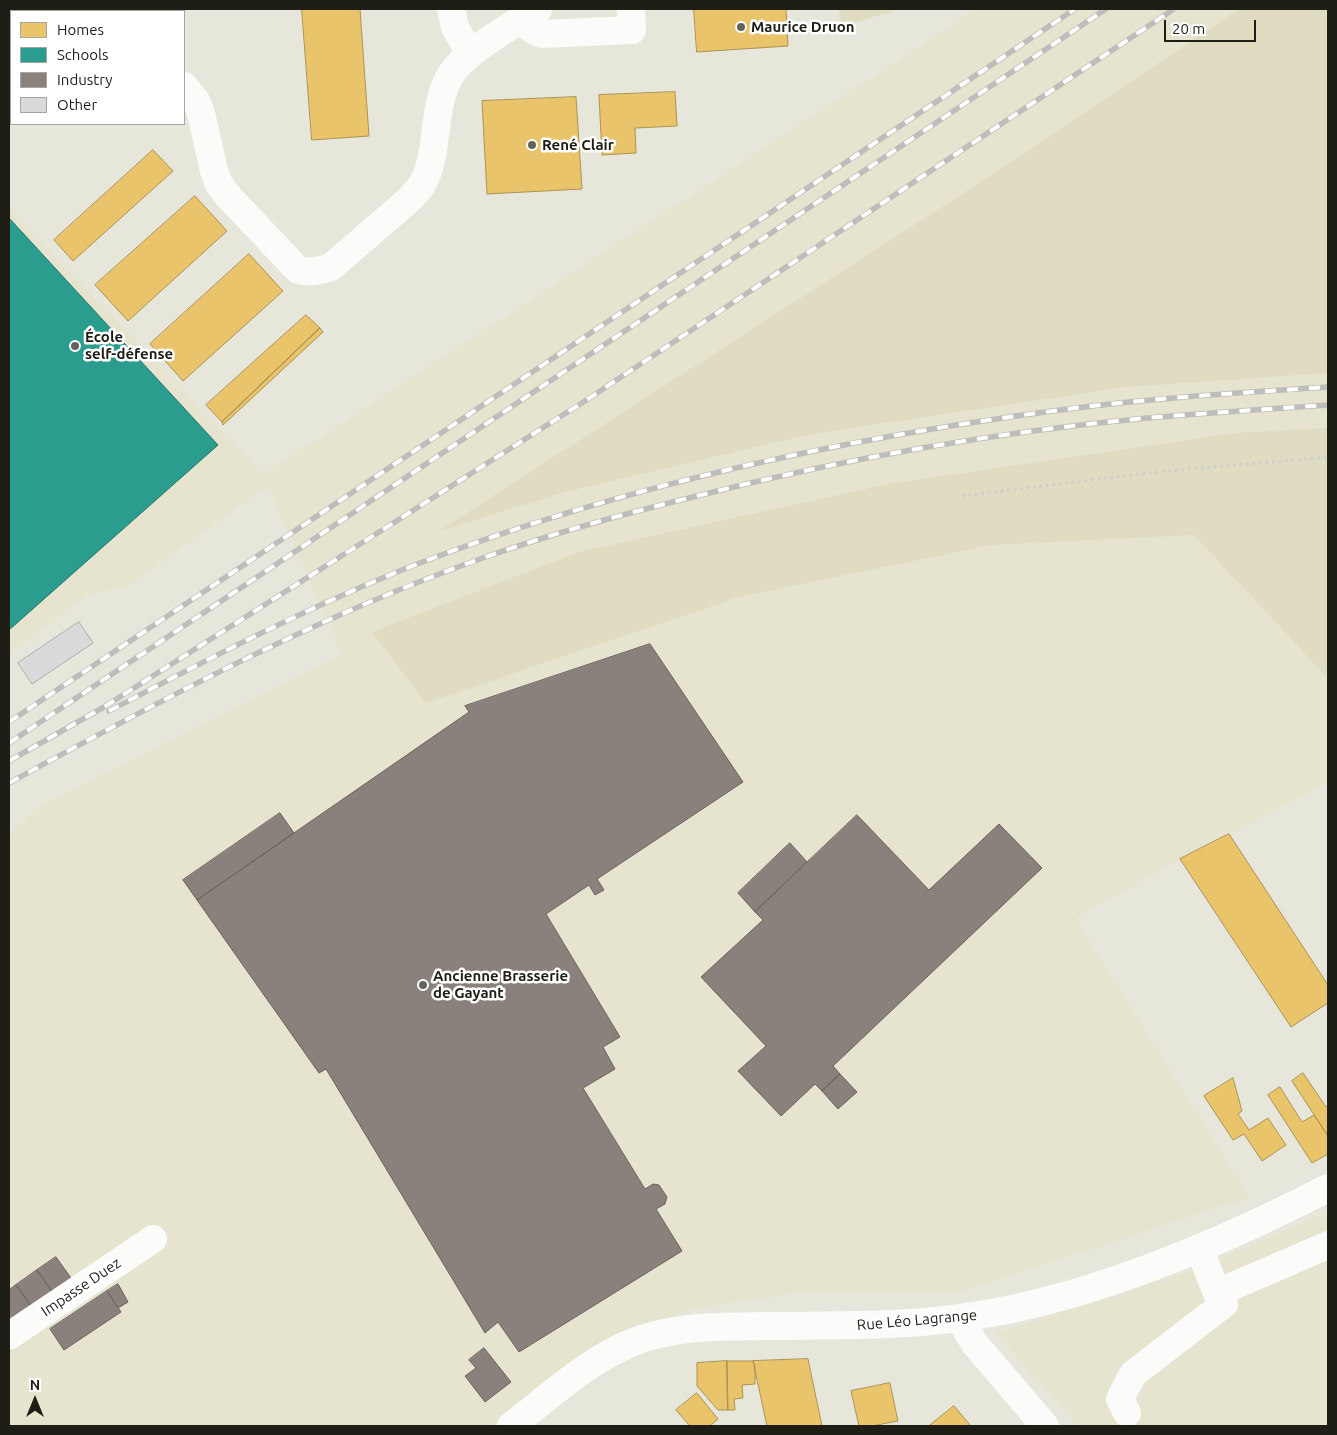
<!DOCTYPE html>
<html>
<head>
<meta charset="utf-8">
<style>
  body { margin:0 }
  #map { position:relative; width:1337px; height:1435px; overflow:hidden; background:#e7e6db; font-family:Ubuntu,sans-serif }
  canvas { display:block }
  .frame { position:absolute; inset:0; border:10px solid #1e1d16; pointer-events:none }
  .legend { position:absolute; left:10px; top:10px; width:175px; height:115px; box-sizing:border-box; background:#fff; border:1px solid #a5a5a2; margin:0; padding:6px 9px; list-style:none; font-size:15px; color:#1e1d16 }
  .legend li { display:flex; align-items:center; gap:10px; height:25px }
  .legend b { width:25px; border:1px solid #a5a5a2 }
  .north { position:absolute; left:10px; top:1375px; width:50px; height:50px; -webkit-text-stroke:4px #fff; paint-order:stroke; rotate:0deg; font-size:14px; font-weight:700; line-height:20px; text-align:center; color:#1e1d16 }
  .north::after { content:''; display:block; margin:auto; width:18px; height:22px; background:#1e1d16; clip-path:polygon(50% 0,100% 100%,50% 72%,0 100%) }
  .scale { position:absolute; left:1164px; top:20px; width:92px; height:22px; box-sizing:border-box; border:2px solid #1e1d16; border-top:0; padding-left:6px; font-size:15px; line-height:18px; white-space:nowrap; color:#1e1d16; -webkit-text-stroke:4px #fff; paint-order:stroke }
</style>
</head>
<body>
<div id="map">
<canvas width="1337" height="1435"></canvas>
<div class="frame"></div>
<ul class="legend">
<li><b style="height:14px;background:#e9c46a"></b>Homes</li>
<li><b style="height:14px;background:#2a9d8f"></b>Schools</li>
<li><b style="height:14px;background:#8a817c"></b>Industry</li>
<li><b style="height:14px;background:#dadadd"></b>Other</li>
</ul>
<div class="north">N</div>
<div class="scale">20 m</div>
</div>
<script>
const context = document.querySelector('canvas').getContext('2d');
context.lineJoin = 'round';
function fill(path, color) {
  context.fillStyle = color;
  context.fill(path, 'evenodd');
}
function strokePath(path, color, width, dash) {
  context.strokeStyle = color;
  context.lineWidth = width;
  context.lineCap = dash ? 'butt' : 'round';
  context.setLineDash(dash || []);
  context.stroke(path);
}
function label(font, color, halo, rows, align = 'center') {
  context.font = font + ' Ubuntu,sans-serif';
  context.lineWidth = 5;
  context.setLineDash([]);
  context.textBaseline = 'middle';
  context.strokeStyle = halo;
  context.fillStyle = color;
  for (const [text, x, y, turn = 0] of rows) {
    context.save();
    context.translate(x, y);
    context.rotate((+turn || 0) * Math.PI / 180);
    context.textAlign = isNaN(turn) ? turn : align;
    if (halo) context.strokeText(text, 0, 0);
    context.fillText(text, 0, 0);
    context.restore();
  }
}
const built = new Path2D(`
  M977,9h351v774l-148,76 -105,59 174,279 -289,95 -169,2 -101,15 -92,39 -107,78h-482v-591l33,-30 300,-151 -74,-168 -139,99 -43,11 -72,54 -5,6v-451l8,12 247,257z
  M1328,1212v214h-249l-83,-93 198,-63z`);
const green = new Path2D(`
  M839,9h55l-4,3 -50,15z
  M1239,9h89v364l-202,14 -315,47 -246,58 -126,39 579,-373z
  M1328,428v250l-134,-143 -204,10 -251,52 -313,106 -54,-71 207,-80 309,-68 348,-51z`);
const homes = new Path2D(`
  M302,9h58l9,127 -57,4z
  M694,9h92l2,37 -91,6z
  M675,92l2,34 -42,2 1,25 -34,2 -3,-60z
  M576,97l6,92 -95,5 -5,-93z
  M153,150l20,21 -100,90 -19,-21z
  M195,196l32,35 -99,90 -33,-36z
  M249,254l34,37 -100,90 -33,-37z
  M306,315l14,13 -98,94 -16,-17z
  M320,328l3,4 -100,93 -1,-3z
  M1229,834l99,151v18l-37,24 -111,-168z
  M1303,1073l23,34 2,-2v31l-36,-55z
  M1233,1078l9,33 -4,3 11,16 19,-12 18,27 -24,16 -18,-27 -11,6 -29,-44z
  M1280,1087l22,35 12,-7 14,21v18l-16,9 -44,-68z
  M808,1359l14,67h-55l-14,-65z
  M727,1361l1,49h-10l-21,-24v-23z
  M727,1361h26l2,6v17l-13,1 1,13 -9,1 1,11h-7z
  M890,1383l8,38 -26,5h-13l-8,-35z
  M697,1393l21,26 -8,7h-20l-14,-16z
  M954,1406l17,20h-42z`);
const schools = new Path2D(`
  M9,218l209,227 -209,185z`);
const industry = new Path2D(`
  M650,644l93,138 -146,97 7,11 -9,5 -6,-10 -43,29 74,123 -17,10 12,22 -32,19 62,101 8,-5 6,1 8,12 -2,7 -9,5 26,42 -163,101 -21,-30 -13,11 -159,-264 -7,4 -122,-173 272,-188 -4,-6z
  M280,813l14,20 -97,67 -14,-20z
  M857,815l72,75 70,-66 43,44 -209,198 7,8 -18,17 -7,-7 -34,32 -43,-45 28,-25 -65,-69 62,-57 -8,-8z
  M790,843l17,19 -52,50 -17,-19z
  M840,1074l17,18 -19,17 -16,-18z
  M56,1257l15,21 -19,13 -15,-21z
  M37,1270l15,21 -21,15 -15,-21z
  M118,1284l10,18 -10,6 -11,-17z
  M16,1285l15,21 -20,14 -2,-2v-28z
  M107,1291l14,21 -57,38 -14,-21z
  M484,1348l27,34 -26,20 -20,-26 11,-8 -7,-8z`);
const building = new Path2D(`
  M79,622l14,21 -61,41 -14,-21z`);
const path = new Path2D(`
  M962,496l184,-23 182,-16`);
const minor = new Path2D(`
  M124,9l1,2
  M451,9l4,18 15,27
  M41,11l3,-2
  M521,20l12,10 9,4 90,-4 -1,-21
  M9,41l2,-2
  M184,86l12,15 5,12 13,58 5,13 8,11 71,75c12,3 21,1 33,-3l80,-69c3,-4 7,-8 10,-12 19,-29 10,-78 29,-110 14,-24 63,-51 88,-67
  M1217,1293l111,-48
  M959,1318l16,26 70,82
  M9,1336l144,-97
  M1127,1413l-7,-14 13,-25 91,-70 -7,-11 -18,-45
  M511,1426c39,-30 76,-65 122,-84 43,-17 89,-15 134,-16 64,-1 128,1 192,-8 125,-16 258,-73 369,-130`);
const rail = new Path2D(`
  M109,711c105,-55 212,-111 324,-153 202,-75 414,-120 627,-148 89,-12 179,-17 268,-23
  M9,722l1066,-713
  M9,743l1097,-734
  M9,761l95,-54 481,-306 589,-392
  M9,783c152,-83 307,-166 471,-224 73,-26 147,-46 221,-64 147,-37 296,-63 446,-77 61,-5 121,-9 181,-13`);
const markers = [
  [741,27,5,"#64635b"],
  [532,145,5,"#64635b"],
  [75,346,5,"#64635b"],
  [423,985,5,"#64635b"]
];
const poiNames = [
  ["Maurice Druon",751,27],
  ["René Clair",542,145],
  ["École",85,337],
  ["self-défense",85,354],
  ["Ancienne Brasserie",433,976],
  ["de Gayant",433,993]
];
const streetNames = [
  ["Impasse Duez",81,1287,-34],
  ["Rue Léo Lagrange",917,1320,-5]
];
fill(built, '#e6e3ce');
fill(green, '#e0dcc1');
fill(homes, '#e9c46a');
strokePath(homes, '#ac9251', 1);
fill(schools, '#2a9d8f');
strokePath(schools, '#26776b', 1);
fill(industry, '#8a817c');
strokePath(industry, '#6a635d', 1);
fill(building, '#dadadd');
strokePath(building, '#aeadac', 1);
strokePath(path, '#cececb', 3, [2.5, 4]);
strokePath(minor, '#fbfbfa', 28);
strokePath(rail, '#bdbdbb', 5.5);
strokePath(rail, '#fff', 4, [11]);
for (const [x, y, r, color] of markers) {
  const dot = new Path2D();
  dot.arc(x, y, r, 0, 2 * Math.PI);
  context.fillStyle = color;
  context.fill(dot);
  strokePath(dot, '#fff', 2);
}
label('bold 15px', '#1e1d16', '#fff', poiNames, 'left');
label('15px', '#1e1d16', '#fff', streetNames);
</script>
</body>
</html>
